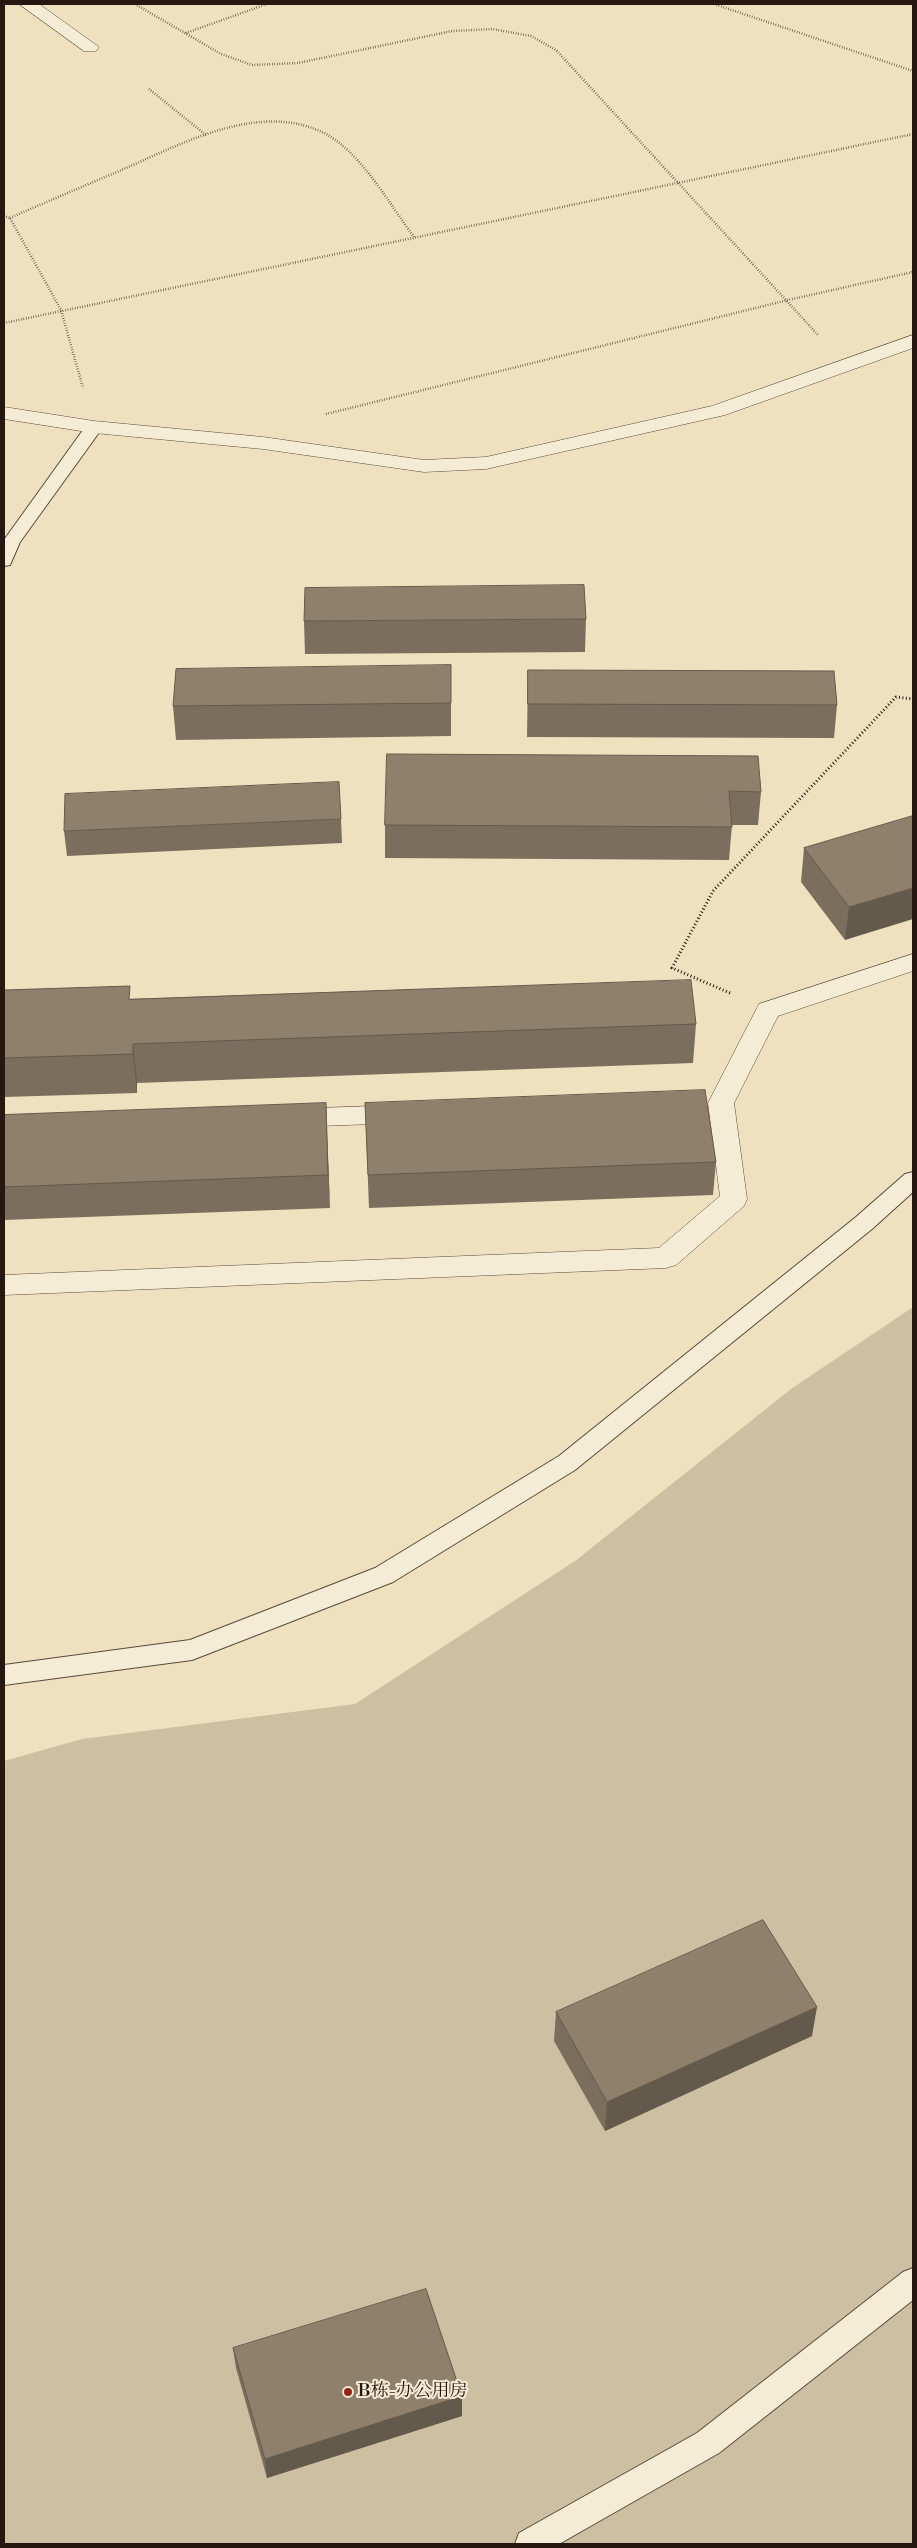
<!DOCTYPE html>
<html>
<head>
<meta charset="utf-8">
<style>
  body { margin:0 }
  #map { position:relative; width:917px; height:2548px; overflow:hidden; background:#efe1bf; font-family:"Libre Bodoni",serif }
  canvas { display:block }
  .frame { position:absolute; inset:0; border:5px solid #261711; pointer-events:none }
</style>
</head>
<body>
<div id="map">
<canvas width="917" height="2548"></canvas>
<div class="frame"></div>
</div>
<script>
const context = document.querySelector('canvas').getContext('2d');
context.lineJoin = 'round';
function fill(path, color) {
  context.fillStyle = color;
  context.fill(path, 'evenodd');
}
function strokePath(path, color, width, dash) {
  context.strokeStyle = color;
  context.lineWidth = width;
  context.lineCap = dash ? 'butt' : 'round';
  context.setLineDash(dash || []);
  context.stroke(path);
}
function label(font, color, halo, rows, align = 'center') {
  context.font = font + ' "Libre Bodoni","Noto Serif SC",serif';
  context.lineWidth = 4;
  context.setLineDash([]);
  context.textBaseline = 'middle';
  context.strokeStyle = halo;
  context.fillStyle = color;
  for (const [text, x, y, turn = 0] of rows) {
    context.save();
    context.translate(x, y);
    context.rotate((+turn || 0) * Math.PI / 180);
    context.textAlign = isNaN(turn) ? turn : align;
    if (halo) context.strokeText(text, 0, 0);
    context.fillText(text, 0, 0);
    context.restore();
  }
}
const green = new Path2D(`
  M913,1307v1237h-909v-783l78,-22 273,-35 220,-143 216,-172z`);
const pathFar1 = new Path2D(`
  M135,4l86,50 31,11 46,-2 154,-32 40,-2 39,7 25,14 262,285
  M714,4l199,67
  M186,33l81,-29
  M149,89l57,46
  M4,216l6,2 51,92 22,78
  M10,218c36,-16 72,-31 109,-47 59,-25 137,-70 203,-39 37,17 68,73 92,105
  M4,323l909,-189
  M326,414l462,-114 125,-28`);
const path = new Path2D(`
  M730,993l-58,-25 41,-77 183,-194 17,2`);
const lane = new Path2D(`
  M94,422l6,1 3,4 -83,115 -10,23 -6,1v-26l84,-117z
  M913,1172v20l-41,37 -297,241 -182,112 -201,78 -188,25v-20l186,-25 185,-72 184,-112 297,-239 49,-43z
  M913,2268v32l-194,153 -160,91h-44l4,-11 178,-100 206,-161z`);
const street = new Path2D(`
  M19,4h20l60,43 -3,4h-12z
  M913,335v13l-188,67 -239,54 -62,3 -161,-23 -169,-16 -90,-14v-12l90,14 169,16 161,23 62,-3 226,-51z
  M913,954v17l-135,45 -44,87 13,96 -3,7 -68,59 -10,3 -662,27v-20l655,-27 61,-52 -12,-93 51,-99z
  M402,1105l9,2 4,7 -4,7 -9,2 -111,4 -9,-2 -4,-7 4,-7 9,-2z`);
const wall = new Path2D(`
  M586,619l-1,33 -280,2 -1,-33z
  M451,665v71l-275,4 -3,-34z
  M528,670l309,35 -3,33 -307,-1z
  M387,754l374,38 -3,33h-26l-3,35 -344,-2v-33z
  M913,816l-68,124 -44,-58 3,-34z
  M341,819l1,24 -275,13 -3,-25z
  M4,990l127,9 565,25 -3,39 -556,20v10l-133,4z
  M326,1103l4,105 -326,12v-105z
  M365,1103l351,59 -3,33 -344,13z
  M556,2012l256,24 -207,95 -51,-90z
  M233,2348l229,48v20l-195,62 -31,-110z`);
const shadedWall = new Path2D(`
  M913,888v31l-68,21 4,-33z
  M133,1044l4,39v10l-4,-39z
  M326,1103l1,33 3,72 -2,-33z
  M817,2007l-5,29 -207,95 2,-29z
  M462,2396v20l-195,62 -2,-19z`);
const building = new Path2D(`
  M584,585l2,34 -282,2 1,-33z
  M451,665v38l-278,3 3,-37z
  M528,670l306,1 3,34 -309,-1z
  M387,754l371,2 3,36 -32,-1 3,36 -347,-2z
  M339,782l2,37 -277,12 1,-37z
  M913,816v72l-64,19 -45,-59z
  M691,980l5,44 -563,20v10l-129,4v-68l126,-4 -1,13z
  M705,1090l11,72 -348,13 -3,-72z
  M326,1103l2,72 -324,12v-72z
  M763,1920l54,87 -210,95 -51,-90z
  M426,2289l36,107 -197,63 -32,-111z`);
const markers = [
  [348,2392,5,"#8f2418"]
];
const nearPoinames = [
  ["B栋-办公用房",358,2392]
];
fill(green, '#cdbfa1');
strokePath(lane, '#584a3c', 2);
strokePath(street, '#584a3c', 1);
strokePath(pathFar1, '#261711', 2.5, [0.5, 2]);
strokePath(path, '#261711', 3, [1, 2.5]);
fill(lane, '#f5ecd5');
fill(street, '#f5ecd5');
fill(wall, '#7b6e5c');
fill(shadedWall, '#645a4b');
fill(building, '#8f806b');
strokePath(building, '#645a4b', 1);
for (const [x, y, r, color] of markers) {
  const dot = new Path2D();
  dot.arc(x, y, r, 0, 2 * Math.PI);
  context.fillStyle = color;
  context.fill(dot);
  strokePath(dot, '#f5ecd5', 2);
}
label('18px', '#261711', '#f5ecd5', nearPoinames, 'left');
</script>
</body>
</html>
